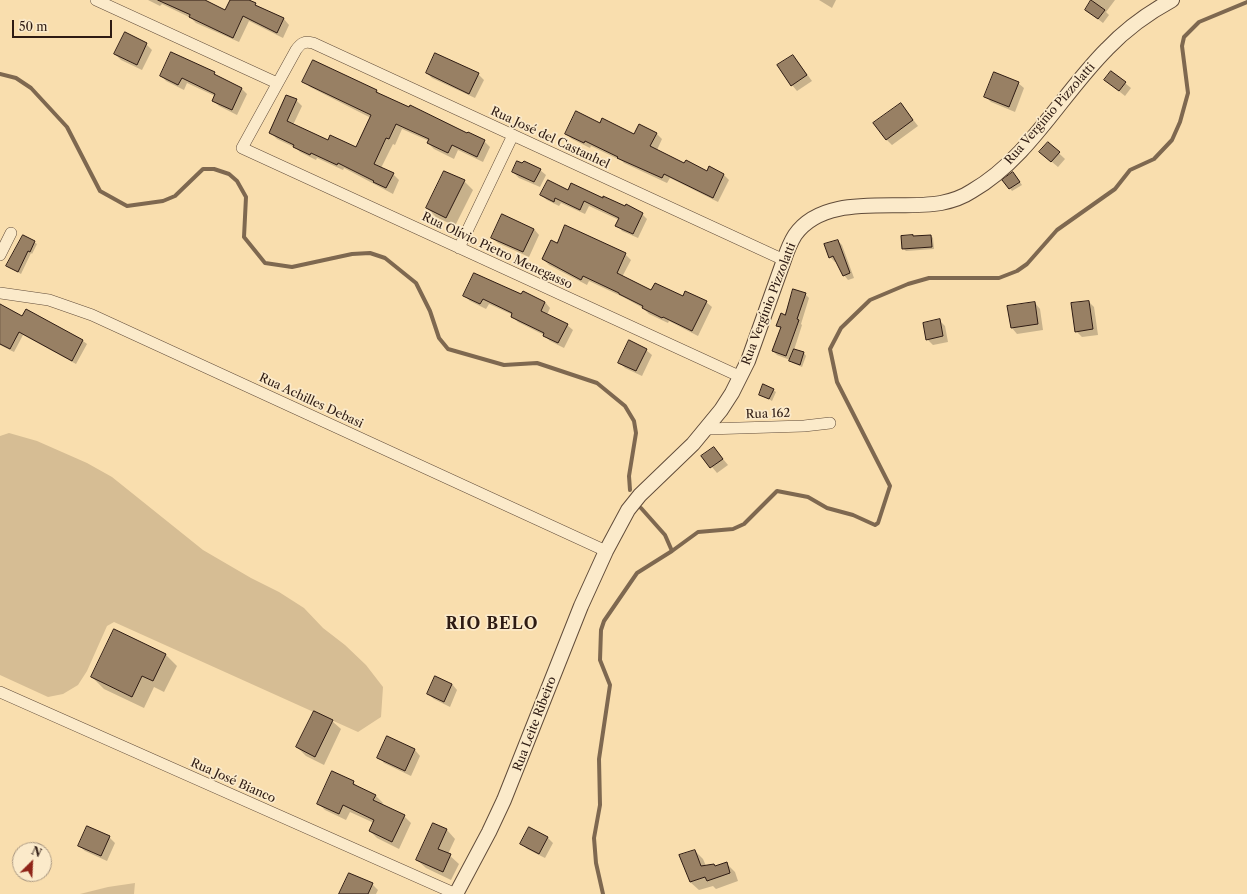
<!DOCTYPE html>
<html>
<head>
<meta charset="utf-8">
<style>
  body { margin:0 }
  #map { position:relative; width:1247px; height:894px; overflow:hidden; background:#f9deae; font-family:"Libre Caslon Text",serif }
  canvas { display:block }
  .north { position:absolute; left:12px; top:842px; width:40px; height:40px; box-sizing:border-box; background:#fbeaca; border:1px solid #a99781; border-radius:50%; rotate:24deg; font-size:11px; font-weight:700; line-height:16px; text-align:center; color:#2e1b13 }
  .north::after { content:''; display:block; margin:auto; width:14px; height:18px; background:#8f2418; clip-path:polygon(50% 0,100% 100%,50% 72%,0 100%) }
  .scale { position:absolute; left:12px; top:20px; width:100px; height:18px; box-sizing:border-box; border:2px solid #2e1b13; border-top:0; padding-left:5px; font-size:12px; line-height:14px; white-space:nowrap; color:#2e1b13; -webkit-text-stroke:3px #fbeaca; paint-order:stroke }
</style>
</head>
<body>
<div id="map">
<canvas width="1247" height="894"></canvas>
<div class="north">N</div>
<div class="scale">50 m</div>
</div>
<script>
const context = document.querySelector('canvas').getContext('2d');
context.lineJoin = 'round';
function fill(path, color) {
  context.fillStyle = color;
  context.fill(path, 'evenodd');
}
function strokePath(path, color, width, dash) {
  context.strokeStyle = color;
  context.lineWidth = width;
  context.lineCap = dash ? 'butt' : 'round';
  context.setLineDash(dash || []);
  context.stroke(path);
}
function label(font, color, halo, rows, align = 'center') {
  context.font = font + ' "Libre Caslon Text",serif';
  context.lineWidth = 3.5;
  context.setLineDash([]);
  context.textBaseline = 'middle';
  context.strokeStyle = halo;
  context.fillStyle = color;
  for (const [text, x, y, turn = 0] of rows) {
    context.save();
    context.translate(x, y);
    context.rotate((+turn || 0) * Math.PI / 180);
    context.textAlign = isNaN(turn) ? turn : align;
    if (halo) context.strokeText(text, 0, 0);
    context.fillText(text, 0, 0);
    context.restore();
  }
}
const green = new Path2D(`
  M9,433l28,8 50,22 25,14 91,73 48,28 28,14 25,16 19,20 22,17 21,20 17,22 -2,30 -23,15 -244,-110 -7,4 -20,45 -9,14 -15,9 -15,3 -48,-22v-239z
  M135,883l-1,11h-54l28,-7z`);
const shadow = new Path2D(`
  M148,0h54l24,11 5,-11h15l38,19 5,6 -6,13 -34,-17 -10,21 -43,-19 -5,-5 -29,-14 -2,2z
  M819,0h17l-4,8z
  M1093,0h22l-9,12 3,3 -6,8 -17,-13z
  M146,44l6,6 -10,20 -21,-10 -6,-6z
  M171,53l43,20 5,5 23,11 5,5 -10,21 -18,-9 -6,-5 2,-5 -28,-13 -3,7 -18,-9 -5,-6z
  M793,56l5,6 14,19 -15,10 -5,-6z
  M427,73l51,1 6,6 -9,18 -43,-20z
  M1105,80l20,3 6,5 -6,8z
  M304,81l73,10 4,4 103,46 6,6 -7,15 -25,-12 -4,9 -20,-10 -6,-6 1,-2 -27,-12 -7,16 -2,-1 -12,24 12,6 6,6 -6,14 -49,-26 -1,2 -26,-12 -1,2 -16,-8 -4,-4 -19,-9 -6,-6 25,-33 6,6 -9,19 35,16 28,7 15,-30 -61,-31z
  M1018,83l6,5 -9,24 -24,-10 -6,-6z
  M901,104l17,22 -26,19 -6,-6z
  M600,124l34,11 22,-2 6,6 -5,11 28,14 22,8 17,3 5,5 -11,22 -48,-24 -3,5 -43,-20 -2,-2 -31,-15 -1,2 -18,-9 -6,-5z
  M1048,143l17,16 -7,8 -12,-10z
  M540,170l6,5 -6,12 -21,-9 -6,-6z
  M1016,176l6,9 -10,6 -8,-11z
  M464,181l9,9 -18,36 -19,-9 -9,-9z
  M569,191l34,8 39,15 5,5 -9,19 -16,-7 -5,-6 2,-5 -30,-14 -4,8 -24,-11 -2,3 -12,-6 -6,-5z
  M534,229l5,6 -10,22 -31,-14 -6,-5z
  M931,236l2,2 1,11 -28,2 -3,-3z
  M838,241l4,4 12,33 -6,2 -4,-5 -7,-14 -2,1 -5,-5z
  M34,242l3,2 -5,10 -1,-1 -10,21 -14,-8z
  M558,244l67,10 6,6 -9,17 29,15 55,10 6,5 -14,29 -29,-15 -1,2 -19,-9 -6,-6 -20,-11 -34,-16 -2,4 -38,-20 -6,-6z
  M805,294l4,4 -8,26 1,1 -8,25 10,3 2,3 -4,11 -9,-4 -3,-3 -13,-5 -4,-4 8,-22 -3,-3z
  M465,296h57l23,6 5,6 -3,7 20,10 6,5 -9,18 -14,-7 -6,-6 -26,-13 -6,-6 1,-1 -24,-11 -3,5 -16,-8z
  M1089,302l5,5 4,28 -16,2 -6,-6z
  M1035,303l5,6 3,21 -26,4 -5,-6z
  M0,305l23,13 4,-7 56,30 4,3 -11,20 -53,-29 -9,17 -14,-7z
  M939,320l6,6 3,16 -15,3 -6,-6z
  M646,350l6,5 -10,21 -17,-8 -6,-6z
  M773,390l3,2 -4,9 -12,-7z
  M714,448l14,17 -11,8 -14,-17z
  M165,654l12,12 -13,26 -10,-5 -10,21 -40,-19 -12,-12z
  M452,684l5,6 -7,17 -16,-8 -6,-5z
  M332,721l9,8 -17,36 -18,-9 -9,-9z
  M388,738l27,12 5,6 -9,20 -27,-13 -5,-6z
  M353,782l6,6 17,8 7,7 -2,2 23,11 7,7 -12,26 -22,-11 -7,-7 4,-8 -24,-11 -4,8 -21,-10 -7,-7z
  M447,830l8,9 -7,15 11,10 -8,16 -25,-12 -9,-8z
  M109,837l6,6 -8,18 -22,-10 -6,-5z
  M547,837l6,6 -8,15 -18,-9 -5,-5z
  M695,851l8,8 3,7 8,-1 2,2 10,-4 9,9 3,9 -22,8 -3,-3 -14,4 -9,-8z
  M372,884l6,6 -2,4h-36z`);
const stream = new Path2D(`
  M0,74l16,4 15,10 36,39 33,64 27,15 36,-5 12,-5 28,-27h11l15,5 8,7 9,16 -2,40 21,26 27,4 60,-13 18,-1 15,5 31,25 14,28 9,27 9,11 56,16 33,-2 60,20 28,23 9,15 2,12 -7,43 1,14
  M641,508l24,27 7,16
  M603,894l-7,-31 -2,-25 6,-33 -1,-46 11,-74 -10,-25 1,-30 3,-9 33,-48 35,-22 26,-19 35,-3 11,-5 33,-33 31,6 19,11 26,7 22,10 3,-2 12,-37 -53,-104 -7,-33 11,-21 29,-28 38,-16 21,-6h70l18,-7 10,-7 30,-34 58,-41 15,-19 24,-11 18,-19 8,-18 8,-29 -6,-47 2,-9 15,-15 48,-20`);
const building = new Path2D(`
  M158,0h47l20,10 5,-10h19l7,3 -1,2 29,13 -7,15 -34,-17 -10,22 -44,-21 1,-2z
  M1091,0l14,10 -7,9 -13,-9z
  M125,32l22,11 -10,22 -23,-11z
  M171,52l44,20 -1,2 28,14 -10,22 -20,-9 3,-7 -33,-16 -4,7 -18,-9z
  M435,53l44,20 -10,21 -43,-21z
  M793,55l14,20 -16,11 -14,-21z
  M313,60l64,30 -1,2 33,15 1,-2 57,28 1,-1 17,8 -8,17 -25,-12 -4,8 -21,-10 2,-4 -33,-15 -7,15 -3,-1 -12,26 20,9 -8,15 -13,-6 1,-1 -36,-18 -1,2 -26,-12 -1,2 -17,-8 1,-2 -25,-12 17,-38 11,4 -10,22 41,19 2,-5 26,12 15,-32 -69,-33z
  M1111,71l15,11 -7,9 -15,-11z
  M994,72l25,10 -10,25 -25,-10z
  M901,103l12,17 -27,20 -13,-17z
  M576,111l24,12 2,-5 32,16 5,-10 18,9 -7,13 34,17 2,-3 21,11 2,-5 15,8 -11,24 -49,-24 -2,4 -45,-20 1,-1 -33,-16 -1,2 -19,-9z
  M1048,142l12,10 -9,10 -12,-10z
  M517,161l5,2 2,-2 17,8 -7,13 -22,-10z
  M444,171l21,9 -19,38 -20,-10z
  M1013,172l7,10 -11,7 -7,-9z
  M548,180l20,10 3,-7 32,15v-2l22,10 1,-2 17,9 -10,21 -18,-8 4,-8 -35,-17 -4,9 -25,-12 -1,4 -14,-7z
  M502,214l32,15 -11,23 -32,-14z
  M565,225l61,28 -9,20 34,17 4,-7 28,13 2,-5 22,10 -15,30 -29,-14 -1,1 -20,-10 1,-2 -24,-12v-1l-36,-17 -2,4 -39,-21 9,-19 6,3z
  M23,235l12,6 -5,11 -2,-1 -10,21 -12,-6z
  M913,235v1l18,-1 1,12 -30,2 -1,-13z
  M838,240l12,33 -7,3 -10,-20 -4,2 -5,-14z
  M474,273l47,21 2,-3 22,11 -4,9 27,13 -10,19 -15,-7 1,-3 -33,-16 1,-4 -29,-14 -3,5 -17,-8z
  M793,289l13,4 -9,26 2,1 -13,36 -14,-5 9,-24 -5,-1 5,-13 4,2z
  M1089,301l4,28 -18,3 -4,-29z
  M1035,302l3,22 -27,4 -4,-22z
  M0,304l22,12 4,-7 57,31 -11,21 -53,-29 -9,17 -10,-5z
  M940,319l3,17 -17,4 -3,-17z
  M629,340l18,9 -11,22 -18,-8z
  M794,349l10,3 -4,13 -11,-4z
  M763,384l11,5 -5,10 -10,-4z
  M714,447l9,12 -13,9 -9,-12z
  M114,629l52,25 -13,27 -11,-5 -10,21 -41,-20z
  M435,676l17,8 -8,18 -17,-8z
  M314,711l19,9 -18,37 -19,-10z
  M387,736l28,13 -10,22 -28,-13z
  M332,771l22,10 -1,3 23,11 -3,5 32,15 -13,27 -23,-11 5,-11 -31,-15 -4,9 -22,-10z
  M433,823l14,6 -9,20 13,5 -8,18 -27,-12z
  M87,826l23,10 -9,20 -23,-10z
  M529,827l19,10 -9,17 -19,-10z
  M695,850l6,16 13,-2 1,2 12,-4 3,11 -23,8 -2,-4 -15,5 -11,-27z
  M349,873l24,10 -5,11h-29z`);
const minor = new Path2D(`
  M96,0l181,83
  M459,248l54,-113
  M0,255l11,-22
  M0,293l49,7 43,15 514,236
  M741,377l-499,-229 54,-98c5,-7 8,-9 17,-7l471,217
  M707,429l97,-3 26,-3
  M0,692l456,202`);
const tertiary = new Path2D(`
  M456,894l33,-62 15,-32 77,-194 25,-55 22,-41 12,-15 53,-51 28,-34 11,-17 16,-32 36,-101c3,-9 6,-17 11,-25 30,-43 102,-24 146,-32 10,-2 22,-6 31,-12 57,-33 89,-96 135,-142 19,-20 41,-36 65,-49`);
const streetNames = [
  ["Rua Vergínio Pizzolatti",1050,114,-49],
  ["Rua José del Castanhel",550,138,25],
  ["Rua Olívio Pietro Menegasso",497,251,25],
  ["Rua Vergínio Pizzolatti",769,304,-69],
  ["Rua Achilles Debasi",311,401,25],
  ["Rua 162",768,414,-2],
  ["Rua Leite Ribeiro",535,724,-69],
  ["Rua José Bianco",233,781,24]
];
const districtNames = [
  ["RIO BELO",492,624]
];
fill(green, '#d6bd94');
fill(shadow, '#0003');
strokePath(stream, '#7e6850', 4);
fill(building, '#988064');
strokePath(building, '#2e1b13', 1);
strokePath(minor, '#614c3a', 12);
strokePath(tertiary, '#614c3a', 16);
strokePath(minor, '#fbeaca', 11);
strokePath(tertiary, '#fbeaca', 14);
label('12px', '#2e1b13', '#fbeaca', streetNames);
context.letterSpacing = '1px';
label('bold 16px', '#2e1b13', '#fbeaca', districtNames);
context.letterSpacing = '0px';
</script>
</body>
</html>
